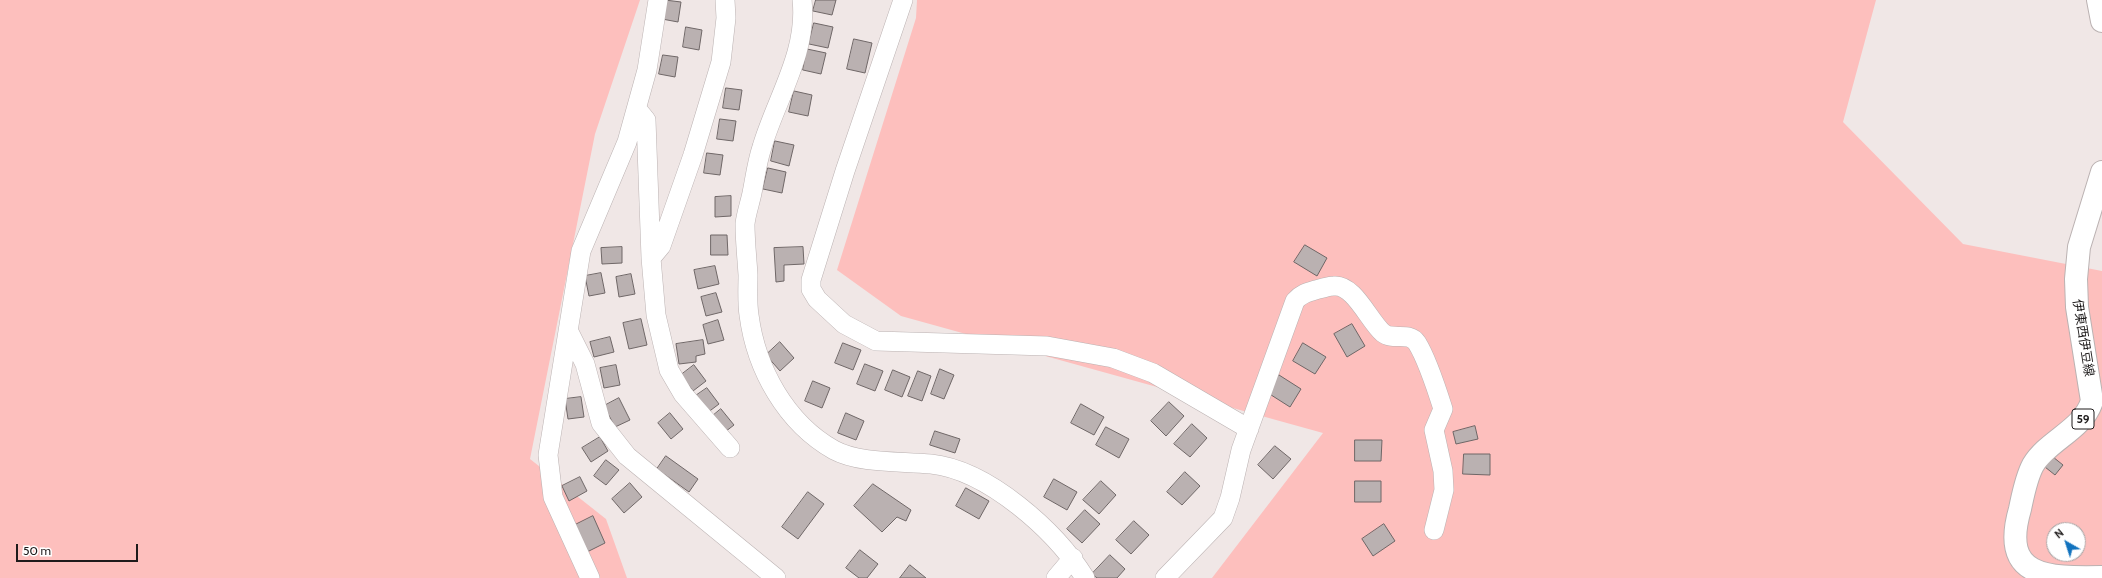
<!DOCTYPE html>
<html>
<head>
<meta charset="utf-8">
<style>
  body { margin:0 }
  #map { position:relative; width:2102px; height:578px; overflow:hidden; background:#f0e7e6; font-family:Cabin,sans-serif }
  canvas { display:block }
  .north { position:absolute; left:2046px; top:522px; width:40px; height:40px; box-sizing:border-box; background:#fff; border:1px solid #a5a4a4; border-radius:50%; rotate:321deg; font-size:11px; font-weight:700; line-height:16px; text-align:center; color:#1e1b1b }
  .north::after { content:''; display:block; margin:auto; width:14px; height:18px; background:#1172be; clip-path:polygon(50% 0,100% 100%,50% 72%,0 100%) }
  .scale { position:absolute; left:16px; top:544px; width:122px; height:18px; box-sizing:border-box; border:2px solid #1e1b1b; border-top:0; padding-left:5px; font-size:12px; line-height:14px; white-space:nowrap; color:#1e1b1b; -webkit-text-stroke:3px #fff; paint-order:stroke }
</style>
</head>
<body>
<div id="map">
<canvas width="2102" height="578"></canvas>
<div class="north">N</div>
<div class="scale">50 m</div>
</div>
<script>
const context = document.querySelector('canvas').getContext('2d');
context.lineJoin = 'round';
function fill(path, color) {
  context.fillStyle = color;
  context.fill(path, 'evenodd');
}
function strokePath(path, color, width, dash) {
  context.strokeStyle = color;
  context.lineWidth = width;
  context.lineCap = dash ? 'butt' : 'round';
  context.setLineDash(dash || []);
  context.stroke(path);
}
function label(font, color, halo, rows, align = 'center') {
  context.font = font + ' Cabin,"Noto Sans JP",sans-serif';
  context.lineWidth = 3.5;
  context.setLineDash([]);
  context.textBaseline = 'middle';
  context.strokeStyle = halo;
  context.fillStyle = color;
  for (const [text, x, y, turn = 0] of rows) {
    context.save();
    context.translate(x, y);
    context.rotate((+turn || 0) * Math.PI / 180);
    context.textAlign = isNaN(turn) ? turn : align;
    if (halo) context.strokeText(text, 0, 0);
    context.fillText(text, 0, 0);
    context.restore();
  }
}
const green = new Path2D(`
  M0,0h640l-45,134 -65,325 76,60 21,59h-627z
  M917,0h959l-33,122 120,122 139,27v307h-890l111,-145 -422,-117 -64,-46 79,-252zM2054,530h24v24h-24z`);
const building = new Path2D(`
  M665,0l16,2 -3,20 -16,-3z
  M816,0h20l-4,15 -19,-4z
  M814,23l19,4 -5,21 -19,-4z
  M686,27l16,3 -3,20 -16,-3z
  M854,39l18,4 -7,30 -18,-4z
  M807,49l19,4 -5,21 -18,-4z
  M663,55l15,2 -3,20 -16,-3z
  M726,88l16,2 -3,20 -16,-2z
  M794,91l18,4 -4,21 -19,-4z
  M720,119l16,2 -3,20 -16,-2z
  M775,141l19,4 -5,21 -18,-5z
  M707,153l16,2 -3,20 -16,-2z
  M768,168l18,4 -4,21 -19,-4z
  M731,196v20l-16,1v-20z
  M711,235h16l1,20h-17z
  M1305,245l22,13 -10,18 -23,-14z
  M622,247v16l-20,1 -1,-16z
  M803,247l1,17 -20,1v16l-8,1 -2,-34z
  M715,266l4,18 -21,5 -4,-19z
  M601,273l4,20 -16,3 -4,-20z
  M631,274l4,20 -16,3 -3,-20z
  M716,293l6,19 -16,4 -5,-19z
  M641,319l6,26 -18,4 -6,-26z
  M718,320l6,20 -16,4 -5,-19z
  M1352,324l13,22 -18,11 -13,-23z
  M610,337l4,15 -20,5 -4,-15z
  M703,340l2,14 -9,2v6l-17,2 -3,-20z
  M780,342l14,16 -14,13 -14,-16z
  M843,343l18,7 -8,20 -18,-7z
  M1303,343l23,14 -11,17 -22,-13z
  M865,364l18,7 -8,20 -18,-7z
  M616,365l4,20 -16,3 -4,-20z
  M694,365l12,16 -13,10 -12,-16z
  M940,369l14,6 -10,24 -13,-5z
  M893,370l17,7 -8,20 -17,-7z
  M918,371l13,5 -9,25 -14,-5z
  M1279,375l22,14 -11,18 -22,-14z
  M813,381l17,7 -8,20 -17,-7z
  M707,388l12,16 -12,9 -13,-16z
  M581,397l3,20 -16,2 -3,-20z
  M619,398l11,22 -15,7 -11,-21z
  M1169,402l15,14 -18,20 -15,-15z
  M1081,404l23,13 -10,18 -23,-12z
  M721,409l13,16 -13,10 -12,-16z
  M670,413l13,16 -12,10 -13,-16z
  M846,413l18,8 -8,19 -18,-7z
  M1192,424l15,14 -17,19 -16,-13z
  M1475,426l3,13 -22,5 -3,-12z
  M1106,427l23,12 -10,19 -23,-13z
  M935,431l25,8 -5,14 -25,-8z
  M600,437l8,14 -17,11 -9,-14z
  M1355,440h27l-1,21h-26z
  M1275,446l16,13 -18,20 -15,-14z
  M1464,454h26v21l-27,-1z
  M666,456l32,23 -9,13 -32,-23z
  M2053,457l10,8 -8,10 -10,-8z
  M606,460l13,10 -13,15 -12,-9z
  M1185,472l15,14 -18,19 -15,-13z
  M580,477l7,14 -18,10 -7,-15z
  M1054,479l23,13 -10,18 -23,-13z
  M1101,481l15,14 -17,19 -16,-14z
  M1355,481h26v21h-26z
  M630,483l12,14 -18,16 -12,-14z
  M873,484l38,26 -5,11 -9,-4 -15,15 -28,-26z
  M966,488l23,13 -10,18 -23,-13z
  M808,492l16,12 -26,35 -16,-12z
  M1085,510l15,14 -18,19 -15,-14z
  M593,516l12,27 -18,9 -12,-27z
  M1134,521l15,14 -18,19 -15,-14z
  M1384,524l11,17 -22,15 -11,-17z
  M860,550l18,14 -11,14h-8l-13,-10z
  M1110,555l15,14 -8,9h-20l-5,-4z
  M910,565l16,13h-26z`);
const street = new Path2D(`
  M725,0l1,18 -5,44 -28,93 -32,91 -10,12 5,57 13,55 14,24 47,54
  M802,0c6,52 -26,99 -40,147 -5,15 -7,31 -10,46 -2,10 -6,21 -7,31 0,17 2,34 3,51 0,13 -1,27 1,40 7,54 37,108 85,135 26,14 67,11 97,14 57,6 125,67 154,114
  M903,0l-58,171 -34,109v9l6,10 27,25 32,17 171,5 66,12 40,15 96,56
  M637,109l9,11 5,138
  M569,332l16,32 16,59 26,33 149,122
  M590,578l-37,-81 -5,-42 33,-204 46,-109 20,-72 11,-70
  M1056,578l17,-20
  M1165,578l58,-60 7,-20 11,-48 54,-149c7,-8 14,-9 24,-12 5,-1 10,-3 15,-3 20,-2 35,35 49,47 10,8 26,-2 34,10 10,16 20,47 26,66l-9,21 9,41 1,19 -10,40`);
const primary = new Path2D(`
  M2098,0l4,21
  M2102,172l-23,75 -3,32 1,28 15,94c-9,29 -44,39 -59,64 -7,13 -10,30 -13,44 -20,69 27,69 82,68`);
const shields = [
  [2083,419,22]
];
const shieldNames = [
  ["59",2083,419]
];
const streetNames = [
  ["伊東西伊豆線",2083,338,81]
];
fill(green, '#fdbfbd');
fill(building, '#bab1b1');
strokePath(building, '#6f6767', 1);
strokePath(street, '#bbb2b2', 20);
strokePath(primary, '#bbb2b2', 24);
strokePath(street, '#fff', 19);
strokePath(primary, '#fff', 22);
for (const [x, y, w] of shields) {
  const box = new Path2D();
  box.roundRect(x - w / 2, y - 10, w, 20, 3);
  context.fillStyle = '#fff';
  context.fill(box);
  strokePath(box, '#1e1b1b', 1);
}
label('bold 12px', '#1e1b1b', null, shieldNames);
label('13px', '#1e1b1b', '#fff', streetNames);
</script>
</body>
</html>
